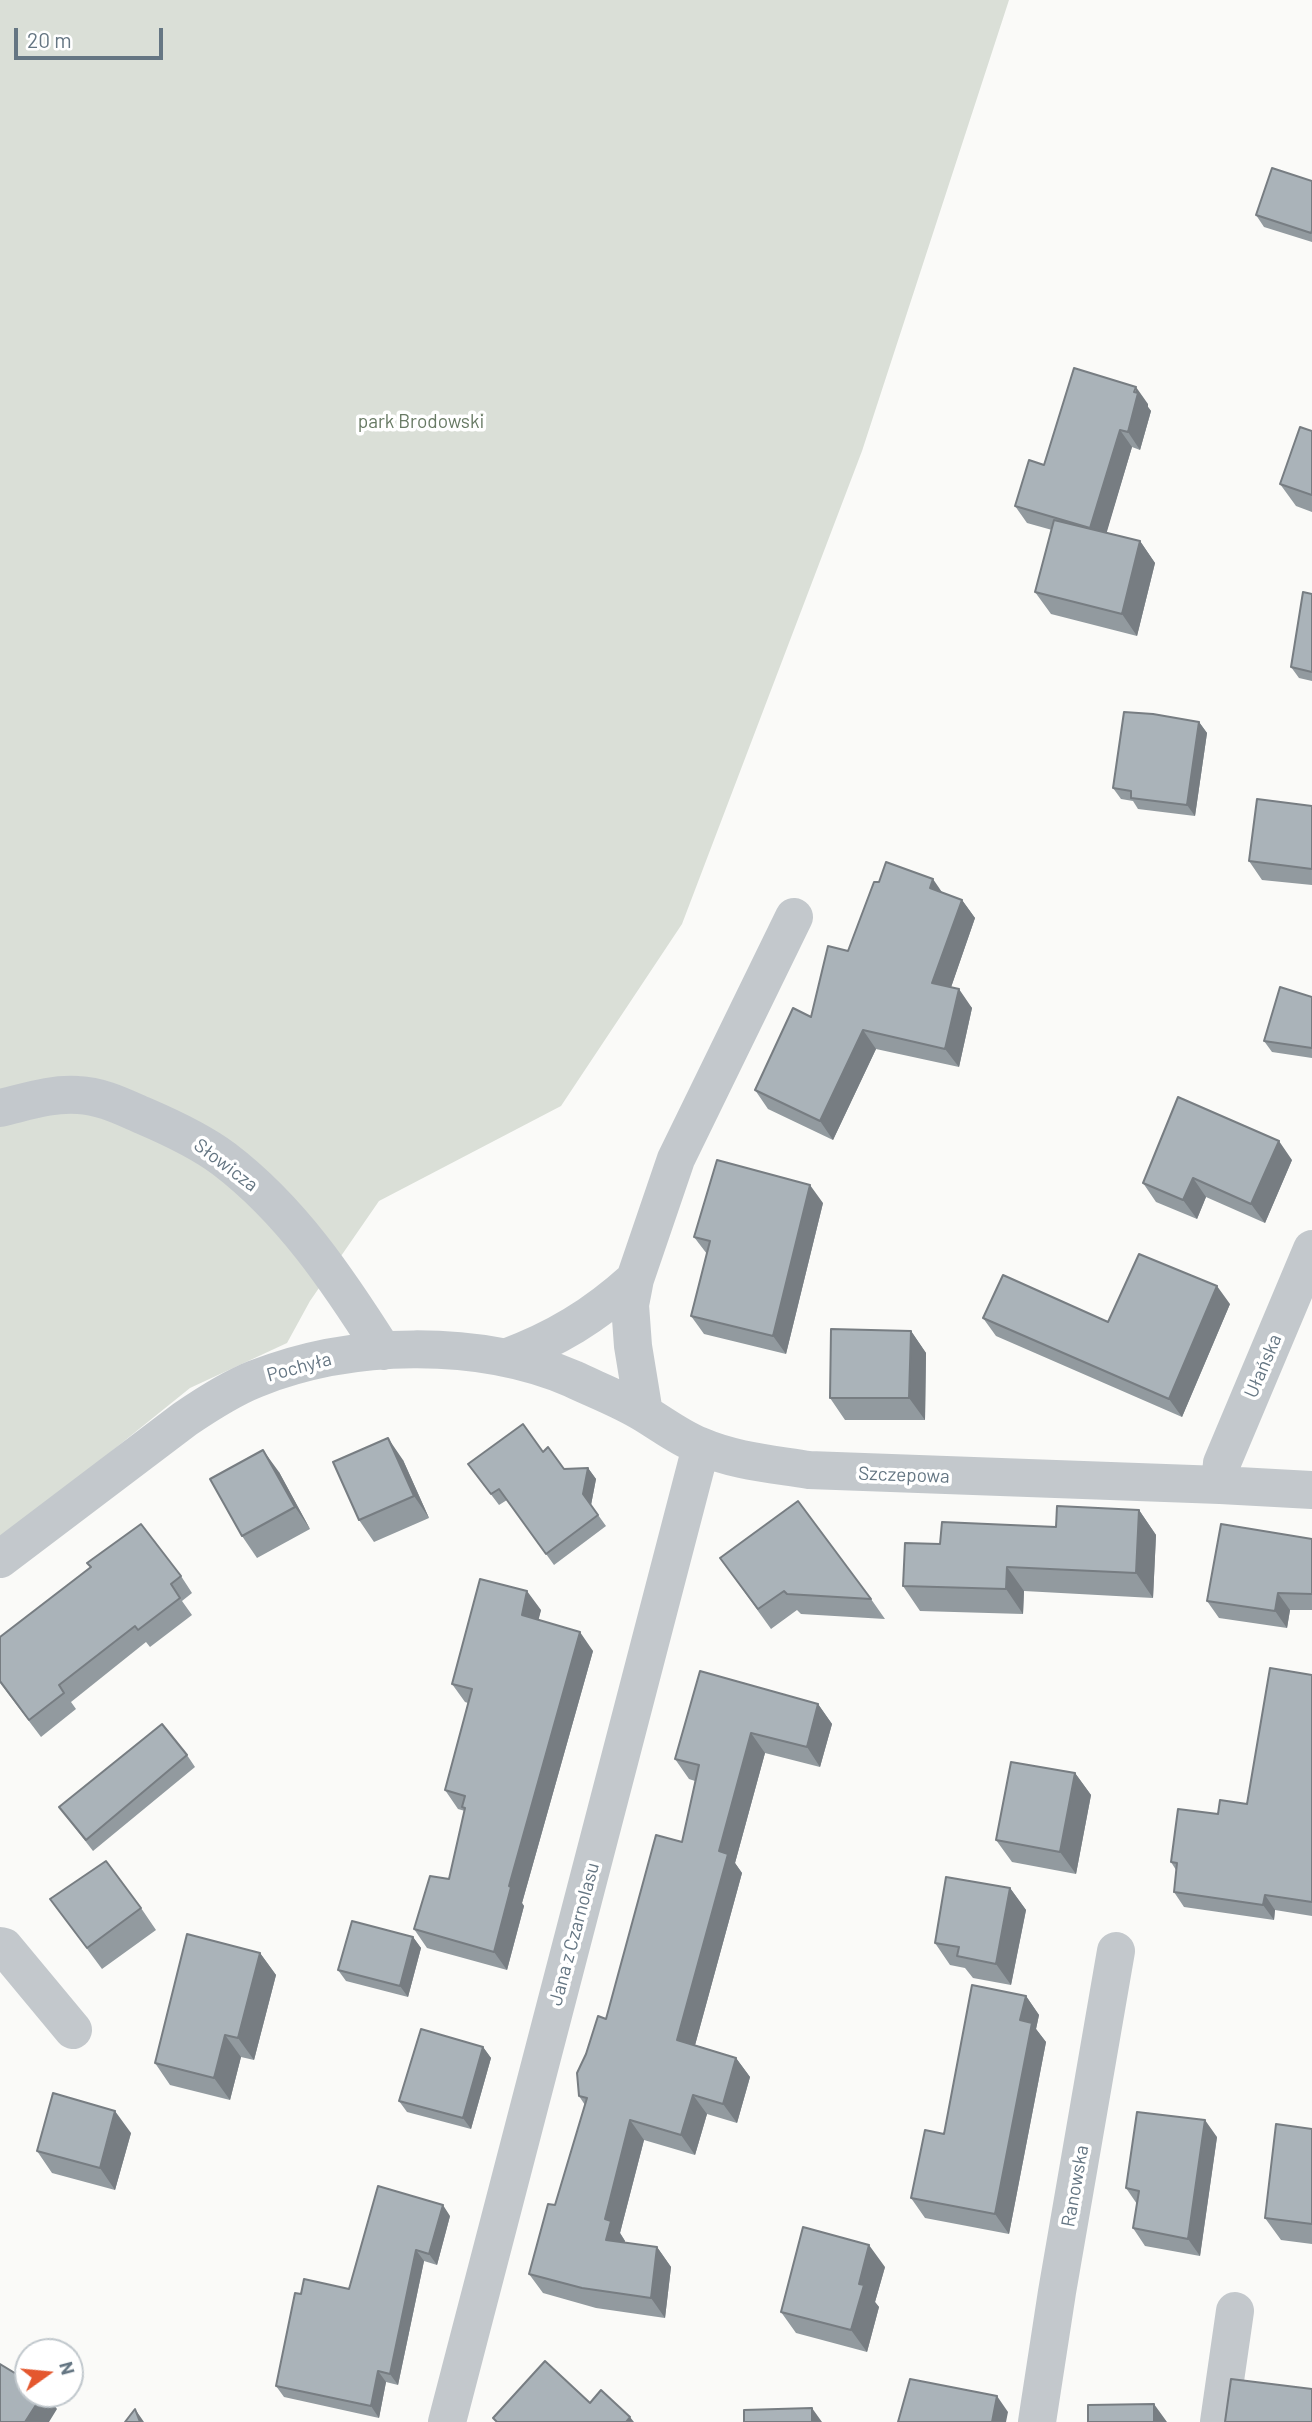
<!DOCTYPE html>
<html>
<head>
<meta charset="utf-8">
<style>
  body { margin:0 }
  #map { position:relative; width:1312px; height:2422px; overflow:hidden; background:#fafaf8; font-family:Barlow,sans-serif }
  canvas { display:block }
  .north { position:absolute; left:14px; top:2338px; width:70px; height:70px; box-sizing:border-box; background:#fff; border:2px solid #c1c8cd; border-radius:50%; rotate:75deg; font-size:19px; font-weight:700; line-height:28px; text-align:center; color:#657683 }
  .north::after { content:''; display:block; margin:auto; width:24px; height:32px; background:#e4572e; clip-path:polygon(50% 0,100% 100%,50% 72%,0 100%) }
  .scale { position:absolute; left:14px; top:28px; width:149px; height:32px; box-sizing:border-box; border:4px solid #657683; border-top:0; padding-left:9px; font-size:21px; line-height:24px; white-space:nowrap; color:#657683; -webkit-text-stroke:5px #fff; paint-order:stroke }
</style>
</head>
<body>
<div id="map">
<canvas width="1312" height="2422"></canvas>
<div class="north">N</div>
<div class="scale">20 m</div>
</div>
<script>
const context = document.querySelector('canvas').getContext('2d');
context.lineJoin = 'round';
function fill(path, color) {
  context.fillStyle = color;
  context.fill(path, 'evenodd');
}
function strokePath(path, color, width, dash) {
  context.strokeStyle = color;
  context.lineWidth = width;
  context.lineCap = dash ? 'butt' : 'round';
  context.setLineDash(dash || []);
  context.stroke(path);
}
function label(font, color, halo, rows, align = 'center') {
  context.font = font + ' Barlow,sans-serif';
  context.lineWidth = 7;
  context.setLineDash([]);
  context.textBaseline = 'middle';
  context.strokeStyle = halo;
  context.fillStyle = color;
  for (const [text, x, y, turn = 0] of rows) {
    context.save();
    context.translate(x, y);
    context.rotate((+turn || 0) * Math.PI / 180);
    context.textAlign = isNaN(turn) ? turn : align;
    if (halo) context.strokeText(text, 0, 0);
    context.fillText(text, 0, 0);
    context.restore();
  }
}
const green = new Path2D(`
  M0,0h1009l-147,451 -180,473 -121,182 -182,95 -69,100 -23,42 -97,45 -134,108 -56,41z`);
const minor = new Path2D(`
  M0,1108c26,-6 52,-15 78,-13 24,1 45,12 66,21 28,12 56,25 80,43 67,51 114,121 159,192
  M505,1358c51,-19 89,-42 130,-79
  M644,1413l-11,-67 -3,-41 5,-26 41,-120 118,-242
  M1220,1485l2,-22 90,-214
  M0,1559l185,-140c22,-15 45,-30 70,-40 95,-38 222,-41 318,0 23,11 50,21 72,35 18,11 35,24 55,32 34,15 73,18 109,24l411,15 92,5
  M0,1946l4,1 69,83
  M447,2422l254,-975
  M1037,2422l20,-130 59,-341
  M1219,2422l16,-111`);
const wall = new Path2D(`
  M1312,181v61l-48,-15 -8,-12z
  M1148,404v3l3,4 -11,39 -8,-3 -26,86 34,8 15,22 -18,73 -86,-22 -16,-22 17,-62 -25,-7 -12,-17 29,-41z
  M1312,431v81l-16,-6 -16,-22z
  M1312,594v87l-13,-3 -8,-11z
  M1199,722l8,11 -12,83 -57,-7 -5,-8 -12,-2 -8,-11z
  M1312,806v79l-50,-5 -13,-19z
  M942,893l20,7 13,18 -24,69 21,21 -13,59 -83,-18 -43,91 -65,-31 -13,-19 56,-73 37,-66z
  M1312,997v61l-40,-6 -8,-11z
  M1292,1160l-27,63 -59,-26 -9,22 -41,-17 -13,-19z
  M823,1203l-37,151 -82,-20 -13,-18 16,-62 -13,-17z
  M1230,1304l-48,113 -186,-81 -13,-18 125,4z
  M911,1331l15,22 -1,67h-80l-15,-22z
  M543,1452l21,17 24,-1 8,11 -5,26 15,21 -52,39 -47,-65 -8,5 -31,-41z
  M403,1460l26,58 -55,24 -15,-22z
  M279,1472l31,57 -53,29 -15,-22z
  M1139,1510l17,25 -3,63 -129,-7 -1,23 -103,-3 -17,-25 37,-42 116,-17z
  M1312,1539v71h-22l-3,18 -68,-10 -12,-17z
  M720,1558l151,41 14,20 -84,-5 -4,-4 -26,19z
  M181,1576l11,17 -10,8 10,14 -42,32 -4,-5 -75,60 5,7 -35,28 -41,-54v-46z
  M541,1610l-3,10 55,31 -71,252 2,3 -17,64 -80,-22 -13,-19 35,-50 16,-68 -7,-2 -13,-19 23,-87 -3,-1 -13,-18z
  M1312,1675v241l-37,-6 -1,10 -90,-13 -10,-15 2,-22 -5,-8 47,-48 29,-10z
  M818,1704l14,20 -12,43 -55,-14 -30,110 7,10 -47,172 41,13 14,19 -13,46 -30,-9 -12,41 -51,-15 -24,93 5,8 -1,2 33,4 14,20 -6,51 -69,-10 -53,-15 -14,-19 26,-69 30,-100 -6,-9 27,-77 76,-177 13,-61 -6,-2 -14,-20z
  M187,1755l8,12 -102,84 -34,-44z
  M1075,1773l16,22 -15,79 -64,-12 -16,-22z
  M1010,1888l16,22 -15,75 -38,-7 -8,-10 -15,-3 -15,-22z
  M50,1899l91,9 15,22 -54,39z
  M413,1937l8,11 -13,49 -62,-16 -8,-11z
  M260,1953l16,22 -22,85 -13,-3 -11,43 -60,-15 -15,-22z
  M1026,1996l13,19 -3,14 10,13 -37,192 -84,-16 -14,-20 33,-64z
  M483,2047l8,11 -20,71 -64,-17 -8,-11z
  M1312,2129v115l-31,-4 -16,-22z
  M131,2133l-16,57 -63,-17 -15,-22z
  M1217,2137l-17,119 -55,-10 -12,-18 4,-24 -11,-16z
  M450,2216l-13,49 -13,-4 -26,124 -12,-3 -7,36 -95,-21 -8,-11 25,-92 48,-5z
  M885,2267l-10,35 4,5 -12,45 -71,-19 -15,-21z`);
const shadedWall = new Path2D(`
  M1136,387l12,17v3l3,4 -11,39 -12,-18z
  M1120,430l12,17 -29,98 -13,-17z
  M1140,541l15,22 -18,73 -15,-22z
  M1199,722l8,11 -12,83 -8,-11z
  M933,879l13,19 -16,-10z
  M962,900l13,18 -29,84 -14,-19z
  M959,989l13,19 -13,59 -14,-18z
  M863,1030l13,19 -43,91 -13,-19z
  M1279,1141l13,19 -27,63 -14,-19z
  M1193,1178l13,19 -9,22 -14,-19z
  M810,1185l13,18 -37,151 -13,-18z
  M1217,1286l13,18 -48,113 -13,-18z
  M911,1331l15,22 -1,67 -16,-22z
  M388,1438l15,22 26,58 -15,-22z
  M263,1450l16,22 31,57 -15,-22z
  M588,1468l8,11 -5,26 -8,-11z
  M1139,1510l17,25 -3,63 -17,-25z
  M1007,1567l17,24 -1,23 -17,-25z
  M527,1591l14,19 -6,24 -13,-19z
  M1278,1593l12,17 -3,18 -12,-17z
  M580,1632l13,19 -71,252 2,3 -17,64 -13,-18 15,-66z
  M818,1704l14,20 -12,43 -13,-20z
  M751,1733l14,20 -30,110 7,10 -51,187 -14,-20 42,-189z
  M1075,1773l16,22 -15,79 -16,-22z
  M1010,1888l16,22 -15,75 -15,-21z
  M1265,1895l10,15 -1,10 -11,-15z
  M413,1937l8,11 -13,49 -8,-11z
  M260,1953l16,22 -22,85 -16,-22z
  M1026,1996l13,19 -3,14 10,13 -37,192 -14,-20 25,-194z
  M225,2035l16,22 -11,43 -16,-22z
  M483,2047l8,11 -20,71 -8,-11z
  M736,2058l14,19 -13,46 -14,-19z
  M693,2095l14,19 -12,41 -14,-20z
  M115,2111l16,22 -16,57 -15,-22z
  M630,2120l14,20 -24,93 5,8 -5,19 -14,-20 -1,-21z
  M1205,2120l12,17 -17,119 -12,-17z
  M443,2205l7,11 -13,49 -8,-11z
  M869,2245l16,22 -10,35 4,5 -12,45 -16,-22 8,-46z
  M657,2247l14,20 -6,51 -14,-20z
  M416,2250l8,11 -26,124 -8,-11z
  M378,2371l8,11 -7,36 -8,-12z
  M43,2394h3l11,15 -8,13h-24z
  M997,2396l11,16 -2,10h-14z
  M1154,2404l13,18h-13z
  M812,2408l10,14h-10z
  M135,2409l9,13h-4z
  M630,2417l4,5h-8z`);
const building = new Path2D(`
  M1272,168l40,13v49l-1,3 -55,-18z
  M1074,368l62,19 -2,5 4,1 -10,39 -8,-2 -30,98 -75,-22 14,-46 15,5z
  M1300,427l12,4v64l-32,-11z
  M1054,520l86,21 -18,73 -87,-22z
  M1303,592l9,2v78l-21,-5z
  M1124,712l29,2 46,8 -12,83 -56,-7v-7l-18,-3z
  M1257,799l55,7v63l-63,-8z
  M886,862l47,17 -3,9 32,12 -30,83 27,6 -14,60 -82,-19 -43,91 -65,-31 38,-82 18,9 17,-71 20,5 26,-69h5z
  M1280,987l32,10v51l-48,-7z
  M1178,1097l101,44 -28,63 -58,-26 -10,22 -40,-17z
  M717,1160l93,25 -37,151 -82,-20 19,-75 -16,-4z
  M1139,1254l78,32 -48,113 -186,-81 20,-43 105,47z
  M831,1329l80,2 -2,67h-79z
  M523,1424l20,28 5,-5 16,22 24,-1 -5,26 15,21 -52,39 -47,-65 -8,5 -23,-30z
  M388,1438l26,58 -55,24 -26,-58z
  M263,1450l32,57 -53,29 -32,-57z
  M798,1501l73,98 -84,-5 -3,-3 -26,18 -38,-51z
  M1057,1506l82,4 -3,63 -129,-6 -1,22 -103,-3 2,-43 35,1 2,-22 114,5z
  M141,1524l40,52 -10,8 9,14 -42,32 -3,-4 -76,59 5,8 -35,27 -29,-39v-44l91,-70 -4,-4z
  M1221,1524l91,15v55l-34,-1 -3,18 -68,-10z
  M480,1579l47,12 -5,24 58,17 -71,254 2,1 -17,65 -80,-23 16,-53 19,3 16,-71 -3,-1 3,-11 -20,-6 27,-101 -20,-5z
  M1270,1668l42,7v227l-47,-7 -2,10 -89,-13 3,-29 -6,-1 7,-53 40,5 2,-14 27,4z
  M700,1671l118,33 -11,43 -56,-14 -32,118 9,3 -51,186 59,18 -13,46 -30,-9 -12,40 -51,-15 -25,99 6,2 -5,19 51,7 -6,51 -69,-10 -53,-14 19,-70 7,1 32,-107 -8,-2 -2,-23 9,-19 12,-38 8,3 50,-184 26,7 17,-77 -24,-6z
  M162,1724l25,31 -101,85 -27,-33z
  M1011,1762l64,11 -15,79 -64,-12z
  M106,1861l35,47 -54,40 -37,-49z
  M946,1877l64,11 -14,76 -39,-8 2,-9 -24,-4z
  M352,1921l61,16 -13,49 -62,-16z
  M187,1934l73,19 -22,85 -13,-3 -11,43 -59,-15z
  M972,1985l54,11 -6,24 12,3 -37,191 -84,-16 14,-68 19,4z
  M421,2029l62,18 -20,71 -64,-17z
  M53,2093l62,18 -15,57 -63,-17z
  M1137,2112l68,8 -17,119 -55,-11 6,-37 -13,-3z
  M1276,2124l36,5v95l-47,-6z
  M378,2186l65,19 -14,49 -13,-4 -26,124 -12,-3 -7,35 -95,-20 19,-93 6,1 3,-15 45,10z
  M803,2227l66,18 -10,39 5,1 -13,45 -70,-18z
  M545,2361l45,42 11,-13 29,27 -4,5h-129l-4,-4z
  M0,2364l28,17v13h15l-18,28h-25z
  M910,2379l87,17 -5,26h-94z
  M1231,2379l81,10v33h-87z
  M1154,2404v18h-66v-17z
  M812,2408v14h-68v-12z
  M135,2409l5,13h-15z`);
const parkNames = [
  ["park Brodowski",421,422]
];
const streetNames = [
  ["Słowicza",226,1165,37],
  ["Ułańska",1263,1366,-67],
  ["Pochyła",299,1367,-15],
  ["Szczepowa",904,1475,2],
  ["Jana z Czarnolasu",574,1934,-75],
  ["Ranowska",1075,2186,-80]
];
fill(green, '#dadfd7');
strokePath(minor, '#c3c8cc', 38);
fill(wall, '#929a9f');
fill(shadedWall, '#777d82');
fill(building, '#aab3b9');
strokePath(building, '#777d82', 2);
label('19px', '#687a64', '#fff', parkNames);
label('19px', '#657683', '#fff', streetNames);
</script>
</body>
</html>
